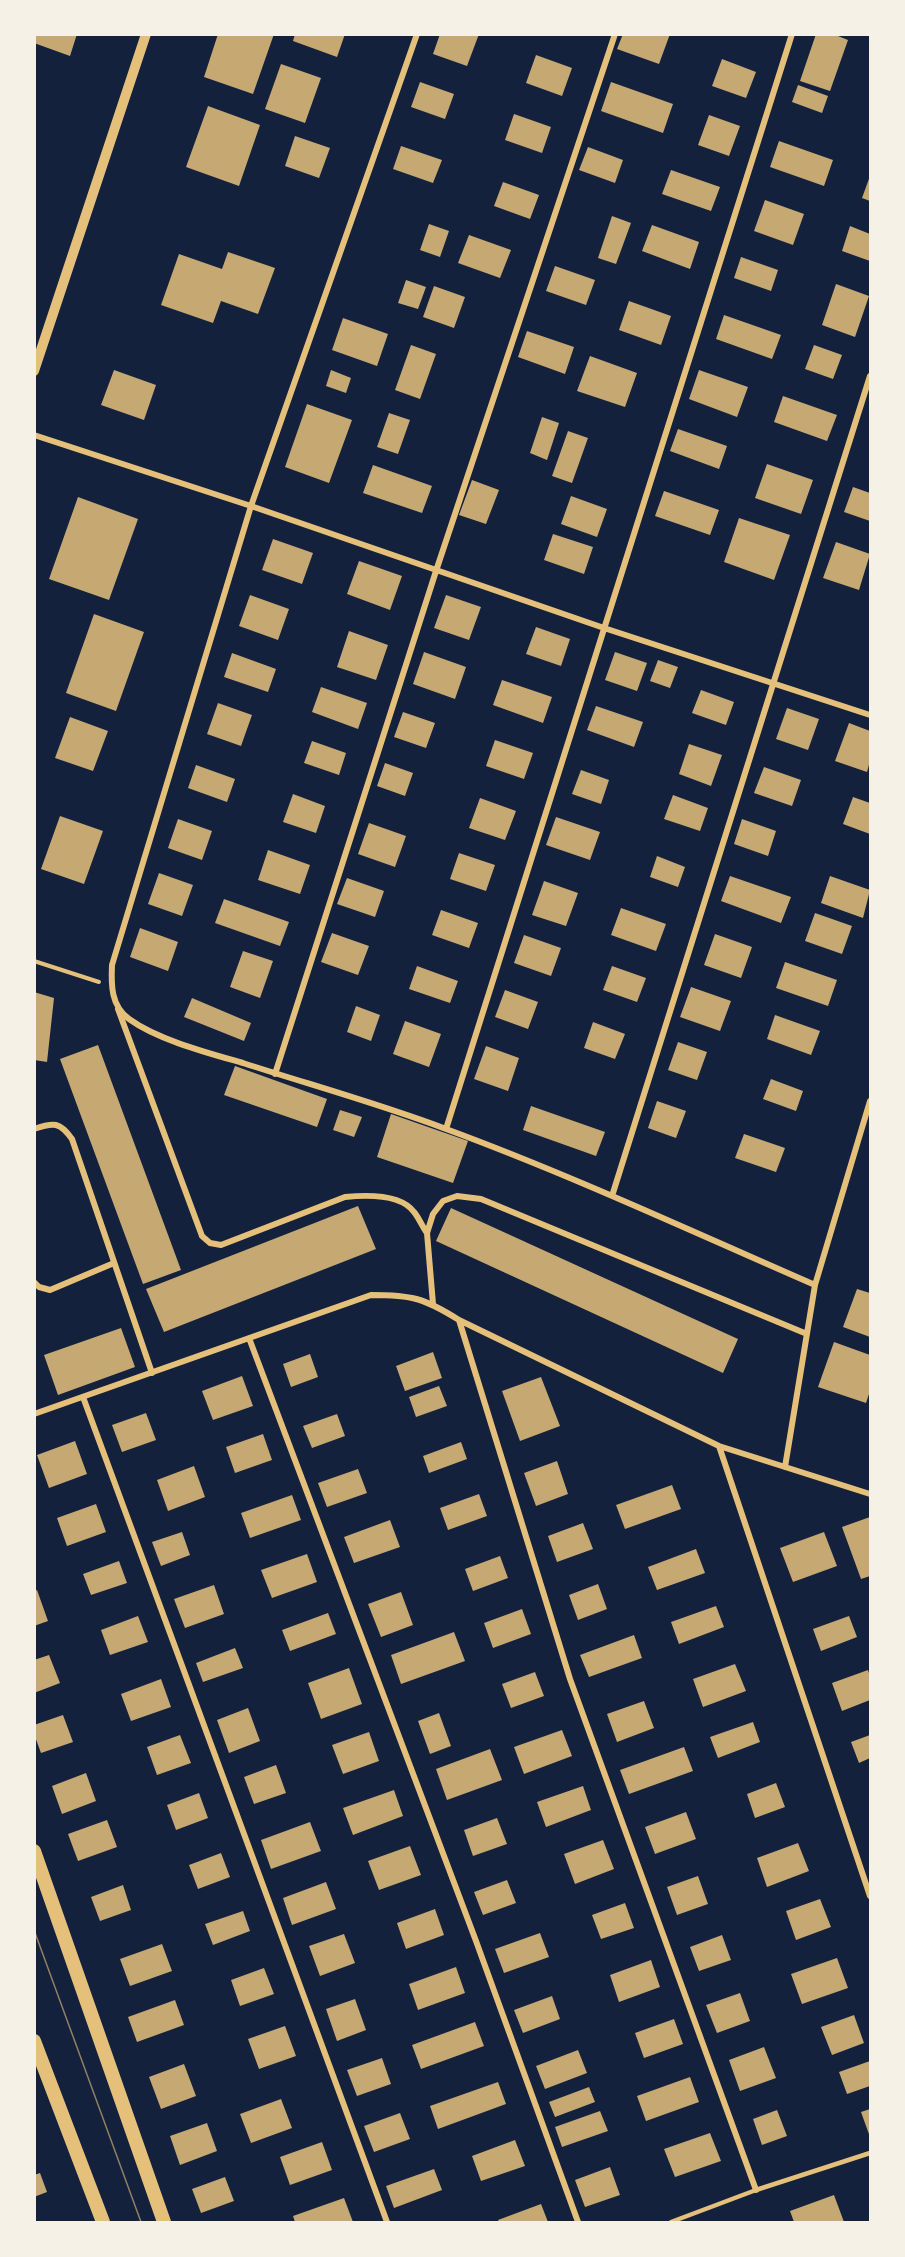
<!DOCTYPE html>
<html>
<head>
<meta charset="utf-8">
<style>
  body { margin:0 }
  #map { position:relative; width:905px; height:2257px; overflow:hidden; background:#14213d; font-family:"DejaVu Sans",sans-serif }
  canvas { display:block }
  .frame { position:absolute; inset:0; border:36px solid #f6f1e7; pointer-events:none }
</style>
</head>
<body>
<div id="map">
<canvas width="905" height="2257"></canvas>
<div class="frame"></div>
</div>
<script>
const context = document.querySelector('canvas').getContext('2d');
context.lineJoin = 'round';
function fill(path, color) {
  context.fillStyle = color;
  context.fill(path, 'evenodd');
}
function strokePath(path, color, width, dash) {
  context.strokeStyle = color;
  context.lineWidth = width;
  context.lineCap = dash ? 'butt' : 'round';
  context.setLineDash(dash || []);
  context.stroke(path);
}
const building = new Path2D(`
  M34,34h43l-7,22 -36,-13z
  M218,34h56l-21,60 -49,-17z
  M295,34h50l-8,23 -44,-16z
  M440,34h39l-12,32 -34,-12z
  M623,34h47l-11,30 -42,-15z
  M816,34h17l15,6 -18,51 -30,-10z
  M536,55l36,13 -10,28 -36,-13z
  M722,59l34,13 -10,26 -34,-12z
  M281,64l40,14 -16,45 -40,-14z
  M420,82l34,12 -9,25 -34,-12z
  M611,82l62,22 -10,29 -62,-22z
  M798,85l30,11 -6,17 -30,-11z
  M208,106l52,19 -21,61 -53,-19z
  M514,114l37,13 -9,26 -37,-13z
  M709,115l31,11 -11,30 -31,-11z
  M295,136l35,12 -11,30 -34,-12z
  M779,141l54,19 -9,26 -54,-19z
  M401,146l41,14 -9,23 -40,-14z
  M588,147l35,13 -8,23 -36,-13z
  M671,170l49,17 -9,24 -49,-17z
  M870,176v25l-8,-3z
  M503,182l36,13 -9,24 -36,-13z
  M765,200l39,14 -11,31 -39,-14z
  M612,216l19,7 -15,41 -18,-6z
  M429,224l20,7 -9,26 -20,-7z
  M652,225l47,17 -9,27 -48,-18z
  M850,226l20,8v27l-28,-10z
  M469,235l42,15 -11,28 -42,-15z
  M228,252l47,16 -17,46 -37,-13 -8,22 -52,-18 18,-51 43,15z
  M741,257l37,13 -7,21 -37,-13z
  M555,266l40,14 -9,25 -40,-14z
  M406,280l20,7 -8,22 -20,-6z
  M836,284l33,12 -14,41 -33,-12z
  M434,286l31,11 -11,31 -31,-11z
  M629,301l42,15 -10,29 -42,-15z
  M724,315l57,20 -9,24 -56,-20z
  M343,318l45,16 -11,32 -45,-16z
  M527,331l47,16 -9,27 -47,-17z
  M411,345l25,9 -16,45 -25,-9z
  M814,345l28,10 -9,24 -28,-10z
  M590,356l47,17 -12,34 -48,-16z
  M114,370l42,15 -12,35 -43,-15z
  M331,370l20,8 -5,15 -20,-7z
  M699,370l49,17 -11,30 -48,-18z
  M783,396l54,19 -10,26 -53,-19z
  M307,404l45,16 -23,63 -44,-16z
  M389,413l21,7 -12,34 -21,-7z
  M542,417l17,6 -12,37 -17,-7z
  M678,429l49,17 -8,23 -49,-18z
  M568,431l20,7 -16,45 -20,-7z
  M767,464l46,16 -12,34 -46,-16z
  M373,465l59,21 -10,27 -59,-20z
  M472,480l27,10 -13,34 -27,-9z
  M853,487l17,6v28l-26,-9z
  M664,491l55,19 -9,25 -55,-19z
  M571,496l36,13 -10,28 -36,-13z
  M78,497l60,22 -29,81 -60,-21z
  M739,518l51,17 -16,45 -50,-18z
  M553,534l40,13 -9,27 -40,-14z
  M273,539l40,14 -11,31 -40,-14z
  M836,542l34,12 -11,36 -36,-12z
  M359,561l43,15 -12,34 -43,-16z
  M250,595l39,14 -11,31 -39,-14z
  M446,595l35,12 -12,33 -35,-12z
  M94,614l50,18 -28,79 -50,-18z
  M536,627l34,12 -9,27 -35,-12z
  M349,631l39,14 -12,35 -39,-13z
  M424,652l42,15 -11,32 -42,-15z
  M615,652l32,11 -10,28 -32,-11z
  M232,653l44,16 -8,23 -44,-15z
  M658,660l20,7 -8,21 -20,-7z
  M502,680l50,17 -9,26 -50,-18z
  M321,687l46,16 -9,26 -46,-17z
  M701,690l33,12 -8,23 -34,-12z
  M218,703l34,12 -11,31 -34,-12z
  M596,706l47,16 -9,25 -47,-17z
  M787,708l32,11 -11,31 -32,-11z
  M403,712l32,11 -9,25 -32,-11z
  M70,717l38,14 -15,40 -38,-13z
  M849,723l21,8v30l-3,11 -32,-11z
  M495,740l38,13 -9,26 -38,-13z
  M312,741l34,12 -7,22 -35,-12z
  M689,744l33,11 -11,31 -32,-12z
  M385,763l28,10 -8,23 -28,-10z
  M196,765l39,14 -8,23 -39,-14z
  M764,767l37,13 -9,26 -38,-13z
  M581,770l28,10 -8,24 -29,-10z
  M293,794l32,12 -9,27 -33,-11z
  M673,795l35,13 -8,23 -36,-12z
  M853,797l17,6v31l-27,-10z
  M480,798l36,13 -11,29 -36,-12z
  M60,816l43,15 -19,53 -43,-15z
  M556,817l44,15 -10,28 -44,-15z
  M178,819l34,12 -10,29 -34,-12z
  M742,819l34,12 -8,25 -34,-12z
  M369,823l37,13 -11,31 -37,-13z
  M268,850l42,15 -10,29 -42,-14z
  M459,853l36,12 -9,26 -36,-12z
  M657,856l28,11 -7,20 -28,-10z
  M159,873l34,12 -11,31 -34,-12z
  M730,876l61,21 -10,26 -60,-22z
  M830,876l40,14 -7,28 -42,-15z
  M347,878l37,13 -9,26 -38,-13z
  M544,881l34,12 -12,33 -34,-11z
  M224,899l65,23 -9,24 -65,-23z
  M621,908l45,16 -10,27 -45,-16z
  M441,910l37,13 -9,25 -37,-13z
  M815,913l37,13 -10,28 -37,-13z
  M140,928l38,14 -10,29 -38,-14z
  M332,933l37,13 -11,29 -37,-13z
  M715,934l37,13 -11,31 -37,-13z
  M524,935l37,13 -10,28 -37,-13z
  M243,951l30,10 -13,37 -30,-11z
  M785,962l52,18 -9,26 -52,-18z
  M417,966l41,15 -8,22 -41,-14z
  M612,966l34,12 -9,24 -34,-12z
  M691,987l40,14 -11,30 -40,-14z
  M505,990l33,12 -10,27 -33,-12z
  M34,992l20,6 -7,64 -13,-2z
  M192,998l59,25 -7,18 -60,-24z
  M356,1006l24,9 -9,26 -24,-9z
  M775,1015l45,16 -9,24 -44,-16z
  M405,1021l36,13 -12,33 -36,-13z
  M593,1022l32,12 -10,25 -31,-11z
  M678,1042l29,10 -10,28 -29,-10z
  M98,1045l83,225 -38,14 -83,-225z
  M486,1046l33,12 -11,33 -34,-12z
  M235,1066l92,33 -10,28 -93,-32z
  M771,1079l32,12 -7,20 -33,-12z
  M657,1101l29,10 -10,27 -28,-10z
  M531,1106l74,26 -9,24 -73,-26z
  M340,1110l22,7 -8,20 -21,-7z
  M391,1114l77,27 -15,42 -76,-26z
  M744,1134l41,14 -9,24 -41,-14z
  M358,1206l18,43 -212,83 -18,-43z
  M451,1208l287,131 -15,34 -287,-132z
  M857,1289l13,4v44l-27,-10z
  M121,1328l14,39 -77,28 -14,-40z
  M834,1342l36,13v36l-4,12 -48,-16z
  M433,1352l9,26 -37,13 -9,-25z
  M310,1354l8,23 -27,10 -8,-23z
  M242,1376l11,30 -40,14 -11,-29z
  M541,1377l19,49 -40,15 -18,-50z
  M439,1386l8,20 -31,11 -7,-20z
  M146,1413l10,27 -34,12 -10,-27z
  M337,1414l8,22 -33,12 -9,-22z
  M263,1434l9,26 -37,13 -9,-26z
  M75,1441l12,33 -38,14 -12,-33z
  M461,1442l6,17 -38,14 -6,-17z
  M557,1461l11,33 -32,12 -12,-33z
  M194,1466l11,31 -37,14 -11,-31z
  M358,1469l9,24 -40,14 -9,-24z
  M672,1485l9,24 -56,20 -9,-24z
  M479,1494l8,22 -39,14 -8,-22z
  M292,1495l9,25 -51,18 -9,-25z
  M96,1504l10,28 -39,14 -10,-28z
  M870,1517v59l-9,3 -19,-52z
  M390,1520l10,27 -46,16 -10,-26z
  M583,1523l10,26 -36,13 -9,-26z
  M182,1532l8,23 -29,11 -9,-24z
  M824,1532l13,34 -44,16 -13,-34z
  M696,1549l9,24 -48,17 -9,-23z
  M307,1554l10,28 -45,16 -11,-28z
  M500,1556l8,22 -35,13 -8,-22z
  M119,1561l8,22 -36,12 -8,-21z
  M598,1584l9,25 -29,11 -9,-25z
  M214,1585l10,29 -39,14 -11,-29z
  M37,1590l11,31 -14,5v-35z
  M401,1592l12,33 -32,12 -13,-33z
  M716,1606l8,21 -45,17 -8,-22z
  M522,1609l9,25 -38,14 -9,-25z
  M328,1613l8,21 -46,17 -8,-21z
  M138,1616l10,26 -38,13 -9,-25z
  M849,1616l8,21 -36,14 -8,-22z
  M454,1632l11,29 -64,23 -10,-29z
  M634,1635l8,23 -53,19 -9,-22z
  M235,1648l8,20 -40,14 -7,-19z
  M49,1655l11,28 -26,10v-33z
  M735,1664l11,27 -43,16 -10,-28z
  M349,1668l13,36 -41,15 -13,-36z
  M868,1670l2,6v24l-28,11 -10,-28z
  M535,1672l9,24 -33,12 -9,-24z
  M161,1679l10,28 -40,14 -10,-27z
  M644,1701l10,27 -37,14 -10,-28z
  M248,1708l12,33 -31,12 -12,-33z
  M439,1713l12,33 -21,8 -12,-33z
  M63,1715l10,27 -32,11 -7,-19v-9z
  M753,1722l7,20 -42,16 -8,-21z
  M562,1730l10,26 -48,18 -10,-27z
  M369,1732l10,29 -36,13 -11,-29z
  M180,1735l11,28 -34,12 -10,-28z
  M870,1735v23l-11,5 -8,-21z
  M684,1747l9,24 -64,23 -9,-24z
  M490,1749l12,31 -55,20 -11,-31z
  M276,1765l10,28 -32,11 -10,-27z
  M86,1773l10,28 -34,13 -10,-28z
  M776,1783l9,24 -30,11 -8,-24z
  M583,1786l8,24 -45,17 -9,-25z
  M394,1790l9,26 -50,19 -10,-27z
  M199,1793l9,25 -32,12 -9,-25z
  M686,1812l10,27 -41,15 -10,-27z
  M497,1818l10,26 -34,12 -9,-26z
  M107,1820l10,27 -39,14 -10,-27z
  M310,1822l11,29 -50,18 -10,-29z
  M603,1840l11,29 -39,15 -11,-30z
  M798,1843l11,28 -42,16 -10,-29z
  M410,1846l11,29 -42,15 -11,-29z
  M221,1853l9,24 -32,12 -9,-24z
  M698,1876l10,28 -31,11 -10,-28z
  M507,1880l9,23 -33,12 -9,-23z
  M326,1882l10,27 -44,16 -9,-27z
  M123,1885l8,25 -31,11 -9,-24z
  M820,1899l11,28 -35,13 -10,-29z
  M625,1903l9,25 -33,11 -9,-24z
  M435,1909l9,26 -38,14 -9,-26z
  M243,1911l7,20 -37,14 -8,-21z
  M540,1933l9,24 -45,16 -9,-24z
  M344,1934l11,29 -35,13 -11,-30z
  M722,1935l9,25 -32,11 -9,-24z
  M162,1944l10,27 -42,15 -10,-27z
  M837,1958l11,30 -46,16 -11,-30z
  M651,1960l9,27 -41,15 -9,-27z
  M456,1967l9,26 -47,17 -9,-26z
  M264,1968l10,26 -34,12 -9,-26z
  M740,1993l10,28 -33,12 -11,-28z
  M552,1996l8,23 -37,14 -9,-23z
  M355,1999l11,31 -29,11 -11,-32z
  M175,2000l9,25 -47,17 -9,-25z
  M854,2015l10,28 -32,12 -11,-28z
  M674,2019l9,25 -39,14 -9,-25z
  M475,2022l9,24 -63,23 -9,-24z
  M285,2026l11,30 -37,13 -11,-30z
  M764,2047l12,31 -36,13 -11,-31z
  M578,2050l9,23 -42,16 -9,-23z
  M382,2058l9,26 -34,12 -10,-26z
  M870,2061v25l-23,8 -8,-22z
  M184,2064l12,32 -35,13 -12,-32z
  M690,2077l9,25 -53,19 -9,-25z
  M498,2082l8,22 -68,25 -8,-23z
  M589,2087l6,15 -40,15 -6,-15z
  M281,2099l11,29 -41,15 -11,-29z
  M870,2109v28l-9,-25z
  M777,2110l10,26 -25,9 -9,-26z
  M600,2111l8,20 -46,16 -7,-20z
  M400,2113l10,26 -36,13 -10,-26z
  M207,2123l10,28 -37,14 -10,-29z
  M710,2133l11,28 -46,16 -11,-28z
  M515,2140l10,26 -44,15 -9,-25z
  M322,2142l10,28 -42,15 -10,-28z
  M610,2167l10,28 -35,12 -10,-27z
  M434,2169l8,21 -48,18 -8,-22z
  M40,2173l7,19 -13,5v-22z
  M225,2177l9,24 -33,12 -9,-24z
  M834,2195l10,27h-50l-4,-11z
  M344,2198l9,24h-58l-2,-6z
  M541,2204l7,18h-49l-1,-2z`);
const path = new Path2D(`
  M34,961l65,21`);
const service = new Path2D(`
  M671,2222l85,-32 114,-37`);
const minor = new Path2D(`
  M417,34l-166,472 -139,459c-1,20 -1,41 17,54 29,21 79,34 114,44 68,22 137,41 203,66 125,46 247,103 369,156
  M34,435l217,71 353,122 266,87
  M118,1009l84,227 8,7 11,2 124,-48c20,-2 55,-4 69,15 5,6 8,14 13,21
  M275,1074l161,-503 179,-537
  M34,1129c20,-7 26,-7 38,10l80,234
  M446,1129l346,-1095
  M612,1196l258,-820
  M34,1282l5,5 11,3 64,-27
  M433,1304l-6,-71 6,-19 10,-13 14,-5 24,3 326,135
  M459,1320l111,359 186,511
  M249,1338l227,603 102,281
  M83,1397l304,825
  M34,1414l337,-119c41,0 53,3 88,25l260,126 151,48
  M719,1446l151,450
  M785,1467l30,-182 55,-184`);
const tertiary = new Path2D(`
  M34,371l112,-337`);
const primary = new Path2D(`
  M34,1851l130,371
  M34,2041l69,181`);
const tram = new Path2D(`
  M34,1930l107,292`);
fill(building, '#c6a872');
strokePath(path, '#e5c07b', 4);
strokePath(service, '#e5c07b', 4.5);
strokePath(minor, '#e5c07b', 6);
strokePath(tertiary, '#e5c07b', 10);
strokePath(primary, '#e5c07b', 14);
strokePath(tram, '#918062', 1.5);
</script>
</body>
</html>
